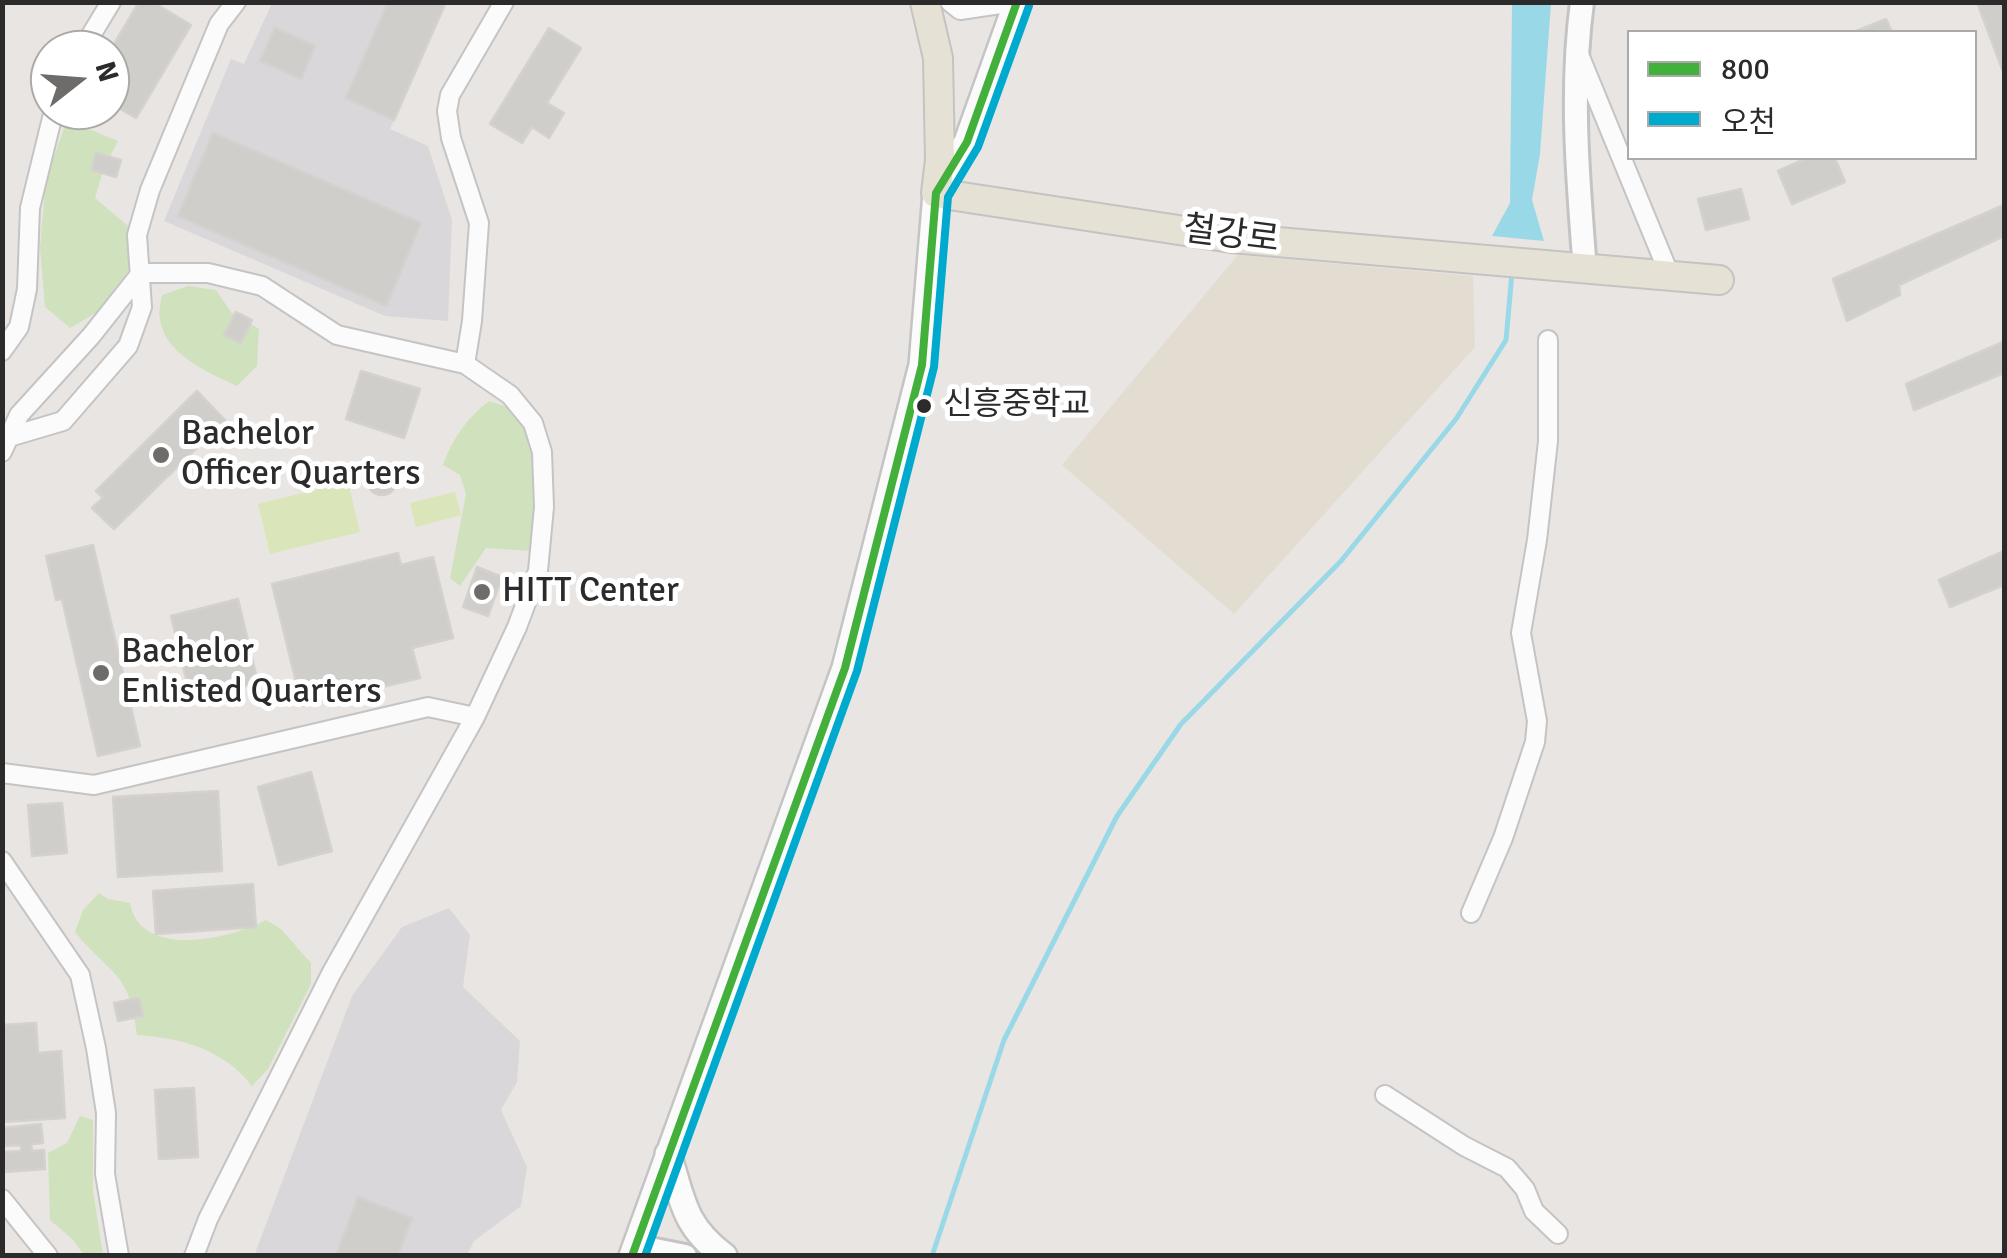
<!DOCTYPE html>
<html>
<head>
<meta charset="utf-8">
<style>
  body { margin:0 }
  #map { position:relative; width:2007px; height:1258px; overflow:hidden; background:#e9e5e2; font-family:Signika,"Noto Sans KR",sans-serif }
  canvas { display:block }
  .frame { position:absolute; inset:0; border:5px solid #2b2b2b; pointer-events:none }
  .legend { position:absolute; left:1627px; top:30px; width:350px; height:130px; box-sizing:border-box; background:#fff; border:2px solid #aaa; margin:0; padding:12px 18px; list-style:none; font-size:30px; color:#2b2b2b }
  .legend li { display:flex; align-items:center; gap:20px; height:50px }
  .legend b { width:50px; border:2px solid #aaa }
  .north { position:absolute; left:30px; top:30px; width:100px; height:100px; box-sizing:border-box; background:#fff; border:2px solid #aaa; border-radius:50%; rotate:73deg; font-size:28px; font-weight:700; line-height:40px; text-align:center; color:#2b2b2b }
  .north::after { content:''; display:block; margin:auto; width:35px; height:45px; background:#6e6c6b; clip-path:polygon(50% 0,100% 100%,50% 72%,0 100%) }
</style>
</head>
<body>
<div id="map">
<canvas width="2007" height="1258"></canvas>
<div class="frame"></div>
<ul class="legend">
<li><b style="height:12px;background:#43b03b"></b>800</li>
<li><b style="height:12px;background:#00a9ce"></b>오천</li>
</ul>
<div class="north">N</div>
</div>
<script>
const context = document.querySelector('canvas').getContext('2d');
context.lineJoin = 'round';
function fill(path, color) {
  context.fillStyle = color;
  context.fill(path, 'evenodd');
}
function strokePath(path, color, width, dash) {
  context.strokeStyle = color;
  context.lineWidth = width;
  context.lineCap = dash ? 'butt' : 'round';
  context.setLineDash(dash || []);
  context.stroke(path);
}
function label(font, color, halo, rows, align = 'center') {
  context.font = font + ' Signika,"Noto Sans KR",sans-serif';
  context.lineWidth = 10;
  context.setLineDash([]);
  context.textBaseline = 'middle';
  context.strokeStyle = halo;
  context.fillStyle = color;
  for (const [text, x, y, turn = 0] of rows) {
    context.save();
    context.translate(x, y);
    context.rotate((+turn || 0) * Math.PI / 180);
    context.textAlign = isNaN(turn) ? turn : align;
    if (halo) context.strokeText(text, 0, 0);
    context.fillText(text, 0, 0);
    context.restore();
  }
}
const industrial = new Path2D(`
  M272,3h174l-56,126 38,17 24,74 -4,101 -63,-5 -221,-95 67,-162 13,5z
  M449,908l21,27 -7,52 57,54 -3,41 -16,28 26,57 -6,39 -47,35 -7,14 -213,1 98,-260 50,-69z`);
const education = new Path2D(`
  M1238,255l235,21 2,71 -241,267 -172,-149z`);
const green = new Path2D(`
  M67,120l51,21 -14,27 -9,30 33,28v45l-31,41 -27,16 -25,-21 -5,-59 6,-70z
  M188,286l28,4 15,22 28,17 -2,37 -20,20c-28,-13 -73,-32 -77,-67 -2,-7 1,-17 2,-24z
  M489,401l22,7 22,30 4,102 -6,11 -45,-3 -26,38 -10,-8 16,-84 -6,-19 -17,-10c9,-26 24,-47 46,-64z
  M99,893l9,6 22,4c10,57 101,36 136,17l15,9 30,34v21l-43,85 -16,17c-29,-37 -70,-48 -115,-51 -7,-64 -26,-59 -62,-103l8,-22z
  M80,1116l13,4v71l10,64h-19l-12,-16 -22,-19 -2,-67 19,-10z`);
const pitch = new Path2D(`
  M348,482l12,50 -90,22 -12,-50z
  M455,492l6,23 -45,12 -6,-24z`);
const water = new Path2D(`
  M1512,3h39l-11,151 -8,46 12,41 -52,-5 18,-33z`);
const stream = new Path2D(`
  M932,1256l72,-216 113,-224 64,-92 160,-163 115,-142 50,-79 6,-67`);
const building = new Path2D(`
  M139,2h14l38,23 -55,93 -26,-15v-52z
  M388,2h58l-52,118 -48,-22z
  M1977,2h27v72z
  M1886,19l6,13h-38z
  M275,28l40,18 -14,33 -41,-18z
  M549,28l32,20 -34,55 17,10 -15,25 -17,-11 -10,16 -32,-19z
  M213,133l208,90 -35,83 -208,-90z
  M96,153l25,7 -5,17 -24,-7z
  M1807,158h28l10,24 -53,22 -14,-33z
  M1741,189l8,30 -43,11 -8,-31z
  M2004,205v31l-105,49 1,10 -53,26 -14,-42z
  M236,312l16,8 -11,23 -17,-8z
  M2004,334v39l-90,37 -8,-26 97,-42z
  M361,371l59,18 -16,49 -58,-19z
  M197,391l28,29 -111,109 -22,-21 11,-10 -7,-7z
  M367 480a15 15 0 1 1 30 0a15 15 0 1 1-30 0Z
  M93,545l47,201 -42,10 -36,-157 -6,1 -10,-44z
  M2004,551v34l-54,22 -11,-27z
  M398,553l3,12 32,-8 20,81 -41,10 8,30 -118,28 -30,-122z
  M477,567l25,10 -14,39 -25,-9z
  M238,599l20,84 -67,16 -20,-83z
  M311,772l21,79 -53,14 -21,-78z
  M218,791l4,80 -104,6 -5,-80z
  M62,803l5,50 -35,3 -4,-51z
  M253,884l3,43 -100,7 -3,-43z
  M139,998l4,18 -25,5 -4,-18z
  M36,1023l2,30 23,-2 4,67 -63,4v-97z
  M194,1088l4,69 -39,2 -4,-69z
  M41,1124l2,19 -12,1 1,7 12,-1 1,19 -40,3 -2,-20 18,-1v-6l-18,1 -1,-18z
  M358,1197l54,21 -14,38h-62z`);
const minor = new Path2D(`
  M950,2l10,8 54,-8
  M82,50l29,-48
  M1580,57l90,219
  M2,351l17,-24 8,-38 3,-81 24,-98
  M465,364l7,-43 7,-98 -28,-85 -4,-27 3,-16 54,-93
  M9,437l54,-16 65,-75 14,-39 -5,-72 13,-45 69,-166 17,-22
  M2,452l17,-37 72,-79 50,-63h67l54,13 75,49 128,29 45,31 23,28 9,29 2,55 -6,64 -21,56 -42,90 -144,257 -123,245 -14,37
  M2,773l92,12 334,-78 47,10
  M2,861l78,114 16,73 10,65 -1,61 14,82
  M1471,913l32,-75 32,-96 2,-21 -16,-88 16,-93 11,-99v-101
  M1385,1095l79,51 43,22 18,21 9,22 24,23
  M2,1199l46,57`);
const tertiary = new Path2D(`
  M1582,2c-12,90 -4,178 3,268
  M635,1246l50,10`);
const secondary = new Path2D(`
  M668,1154c15,47 15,71 56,102
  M632,1256l213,-588 77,-303 14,-172 31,-51 50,-140`);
const primary = new Path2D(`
  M925,2l13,56 2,102 -4,33 295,45 488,42`);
const bus1 = new Path2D(`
  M632,1256l213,-588 77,-303 14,-172 31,-51 50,-140`);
const bus2 = new Path2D(`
  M645,1256l212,-585 77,-304 14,-170 30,-50 51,-141`);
const markers = [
  [924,406,9,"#2b2b2b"],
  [161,455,10,"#6e6c6b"],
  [482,592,10,"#6e6c6b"],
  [101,673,10,"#6e6c6b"]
];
const busNames = [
  ["신흥중학교",943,406]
];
const streetNames = [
  ["철강로",1231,236,7]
];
const poiNames = [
  ["Bachelor",181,435],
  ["Officer Quarters",181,475],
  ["HITT Center",502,592],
  ["Bachelor",121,653],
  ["Enlisted Quarters",121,693]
];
fill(industrial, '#d9d7d9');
fill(education, '#e3dcd1');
fill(green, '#cfe2bd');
fill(pitch, '#dae6ba');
fill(water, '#99d9e7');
strokePath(stream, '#99d9e7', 5);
fill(building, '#d0cecb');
strokePath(building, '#d4d1ce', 2.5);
strokePath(minor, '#c5c4c4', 22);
strokePath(tertiary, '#c5c4c4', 28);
strokePath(secondary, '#c5c4c4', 30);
strokePath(primary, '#c5c3c2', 32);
strokePath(minor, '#fcfbfb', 18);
strokePath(tertiary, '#fcfbfb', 22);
strokePath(secondary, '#fcfbfb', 25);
strokePath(primary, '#e6e1d5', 28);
strokePath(bus1, '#43b03b', 8);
strokePath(bus2, '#00a9ce', 8);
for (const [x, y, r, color] of markers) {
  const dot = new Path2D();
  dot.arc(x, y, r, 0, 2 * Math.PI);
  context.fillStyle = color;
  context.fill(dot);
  strokePath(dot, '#fff', 4);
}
label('32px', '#2b2b2b', '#fff', busNames, 'left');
label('35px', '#2b2b2b', '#fff', streetNames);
label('35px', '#2b2b2b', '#fff', poiNames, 'left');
</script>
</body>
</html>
